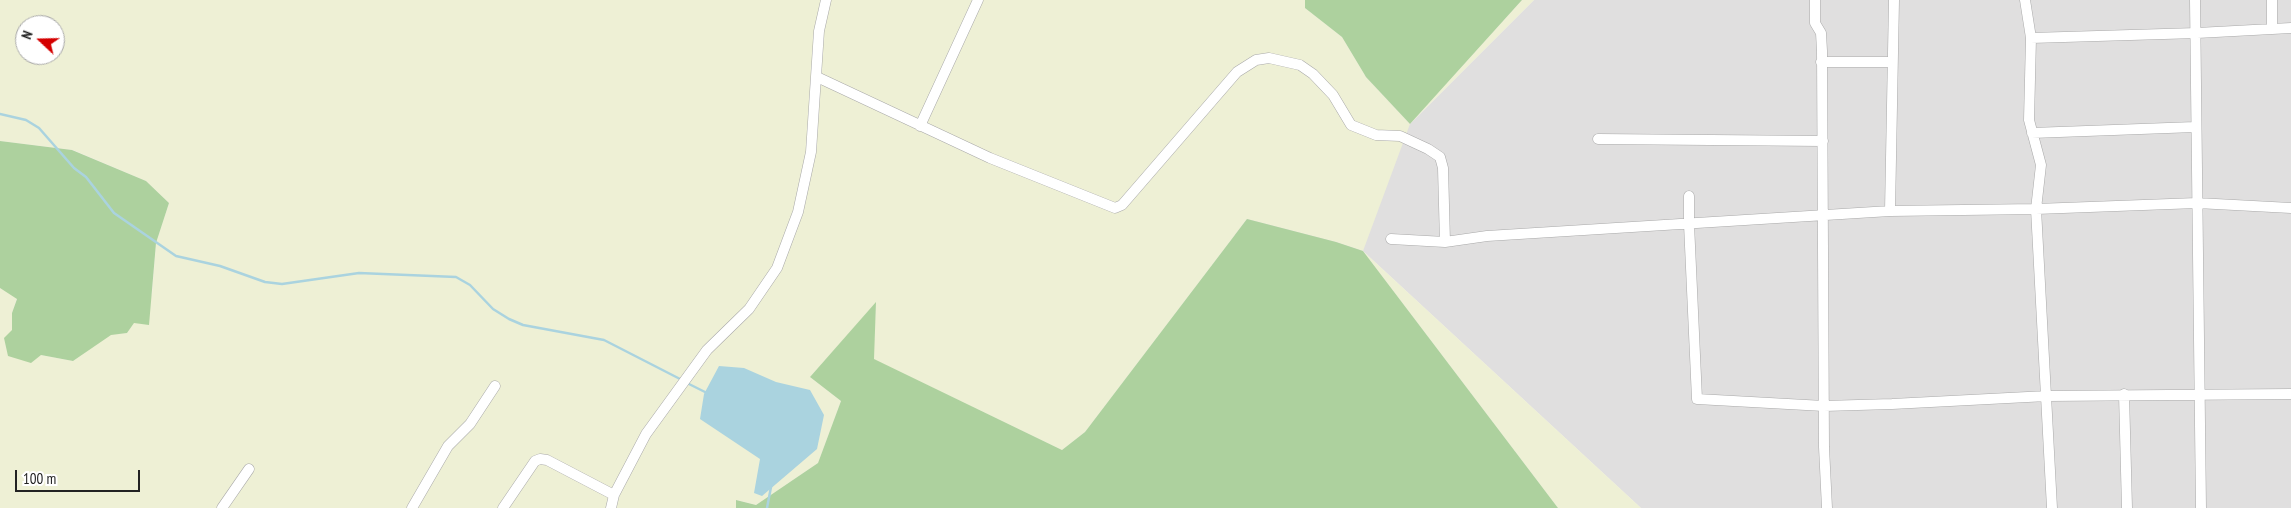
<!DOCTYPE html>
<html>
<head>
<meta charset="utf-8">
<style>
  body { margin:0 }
  #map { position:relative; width:2291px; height:508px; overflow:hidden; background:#f2efe9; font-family:"PT Sans Narrow",sans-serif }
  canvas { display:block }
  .north { position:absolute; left:15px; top:15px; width:50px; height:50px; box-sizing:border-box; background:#fff; border:1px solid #a7a7a7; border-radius:50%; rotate:291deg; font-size:14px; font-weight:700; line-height:20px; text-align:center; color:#222 }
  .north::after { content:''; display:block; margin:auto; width:18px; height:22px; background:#d40000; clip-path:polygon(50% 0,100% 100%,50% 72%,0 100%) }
  .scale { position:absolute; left:15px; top:470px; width:125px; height:22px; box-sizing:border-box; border:2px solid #222; border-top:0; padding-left:6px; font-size:15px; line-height:18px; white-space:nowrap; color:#222; -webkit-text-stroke:4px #fff; paint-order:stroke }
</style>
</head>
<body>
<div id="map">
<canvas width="2291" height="508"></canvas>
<div class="north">N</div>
<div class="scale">100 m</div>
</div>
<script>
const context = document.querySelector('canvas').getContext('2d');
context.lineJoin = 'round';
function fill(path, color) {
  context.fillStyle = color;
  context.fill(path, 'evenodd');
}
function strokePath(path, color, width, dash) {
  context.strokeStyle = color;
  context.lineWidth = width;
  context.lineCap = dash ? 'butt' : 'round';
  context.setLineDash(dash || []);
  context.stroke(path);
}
const residential = new Path2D(`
  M0,0h1295l115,124 124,-124h757v508h-650l-278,-257 -1363,-172zM25,25h30v30h-30z`);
const farmland = new Path2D(`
  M0,0h1305v8l37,29 24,40 44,47 112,-124h12l-124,124 -47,127 278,257h-83l-195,-257 -27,-9 -89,-23 -162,213 -23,18 -189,-91 3,-56 -66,74 31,24 -23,62 -62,42 -20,-5v8h-736v-220l17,10 -5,15v17l29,25 32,6 38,-27 16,-1 25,-39 4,-51 13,-40 -23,-22 -73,-31 -73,-9zM25,25h30v30h-30z`);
const forest = new Path2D(`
  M1305,0h217l-112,124 -44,-47 -24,-40 -37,-29z
  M0,141l72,9 74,31 23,22 -13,40 -7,82 -15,-2 -7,10 -16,2 -38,26 -32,-6 -10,8 -23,-7 -4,-18 8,-8v-17l5,-14 -17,-11z
  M1247,219l89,23 27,9 195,257h-822v-8l20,5 62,-42 23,-62 -31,-24 66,-75 -2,57 188,91 23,-18z`);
const water = new Path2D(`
  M719,366l25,2 32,14 34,8 14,25 -7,34 -55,47 -8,-3 6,-34 -60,-40 4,-25z`);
const stream = new Path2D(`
  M0,114l26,6 13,8 35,40 12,9 28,36 62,43 44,10 45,16 17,2 77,-11 97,4 14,8 23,24 16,10 14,6 81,15 78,40
  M687,383l20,10
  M767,508l4,-21`);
const street = new Path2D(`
  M1815,0v23l6,10 1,18 2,396 3,61
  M2025,0l6,38 -2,82 12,45 -5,44 16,299
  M2195,0l6,508
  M2272,0v29
  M2031,38l166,-5 94,-5
  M1821,62h71
  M817,77l173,81 125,50 7,-3 115,-133 19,-12 13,-2 31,7 13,9 20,21 18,30 25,10 24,1 28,13 12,8 3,11 2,74
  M920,126l58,-126
  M2032,133l163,-6
  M1598,139l225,2
  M1689,196v28l8,175 127,7 68,-2 155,-8 244,-2
  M1890,211l4,-211
  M1391,239l54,3 42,-6 403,-25 146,-2 161,-6 94,5
  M2124,394l3,114
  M222,508l27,-39
  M412,508l36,-62 22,-22 25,-38
  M503,508l32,-47 5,-2 7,1 67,35
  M611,508l3,-13 32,-61 61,-84 42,-41 28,-41 21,-56 13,-60 8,-121 7,-31`);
fill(residential, '#e0dfdf');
fill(farmland, '#eef0d5');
fill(forest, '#add19e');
fill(water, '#aad3df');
strokePath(stream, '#aad3df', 2.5);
strokePath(street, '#a9a9a9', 11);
strokePath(street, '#fff', 10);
</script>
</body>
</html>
